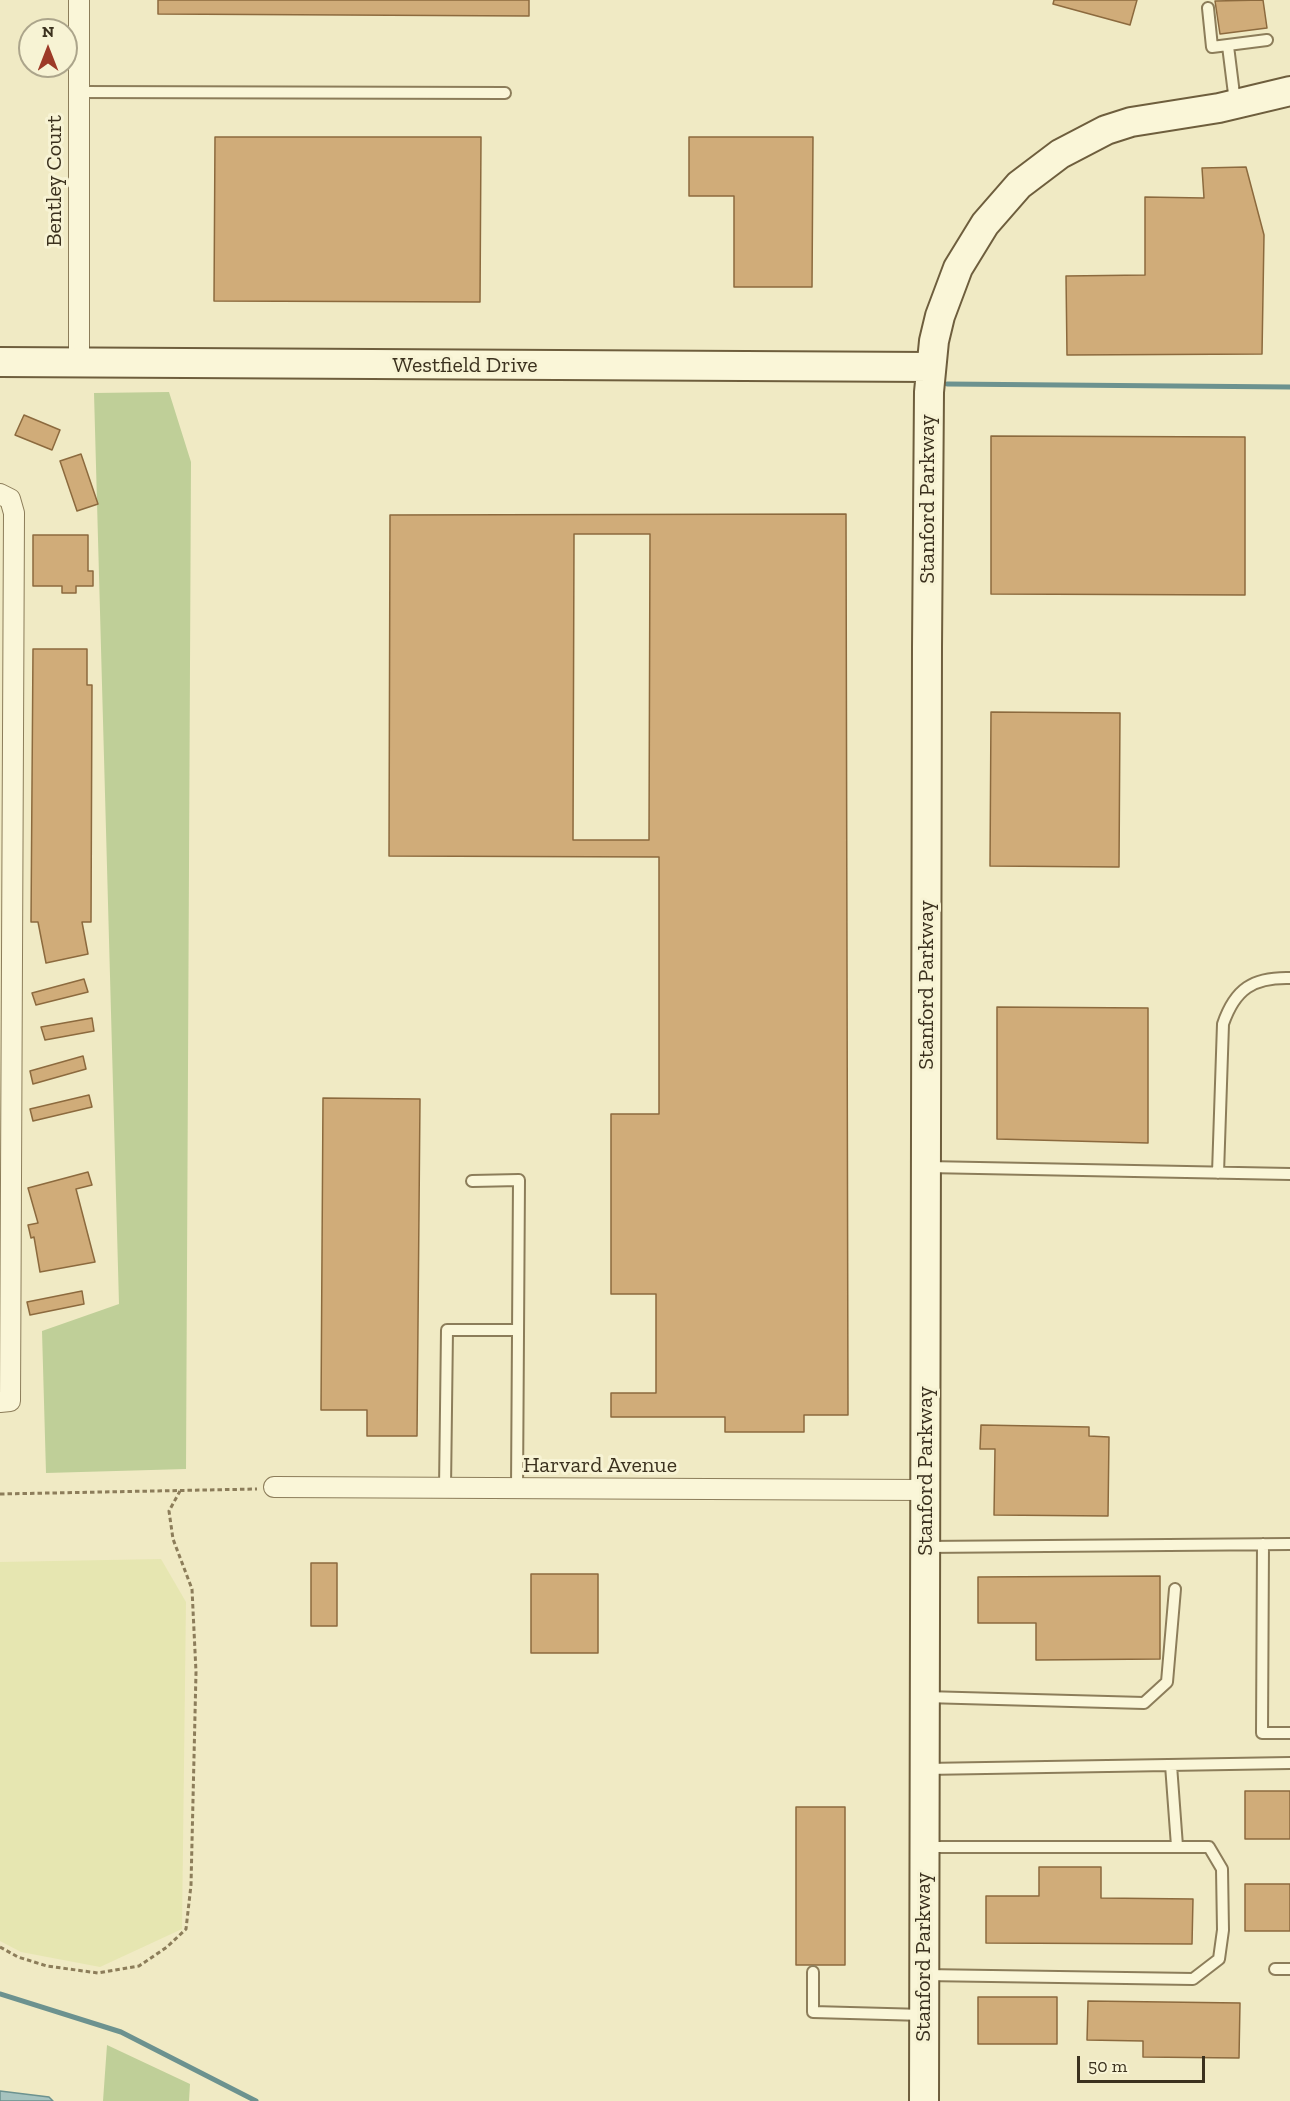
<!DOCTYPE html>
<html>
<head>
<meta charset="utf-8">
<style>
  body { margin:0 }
  #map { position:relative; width:1290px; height:2101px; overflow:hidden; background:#f0eac4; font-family:"Zilla Slab",serif }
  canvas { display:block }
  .north { position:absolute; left:18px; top:18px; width:60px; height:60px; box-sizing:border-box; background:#f7f3d4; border:2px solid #aca58b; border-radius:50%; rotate:0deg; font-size:16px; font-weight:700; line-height:24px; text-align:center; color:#3b311e }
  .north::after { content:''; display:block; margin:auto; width:21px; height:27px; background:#9d3a27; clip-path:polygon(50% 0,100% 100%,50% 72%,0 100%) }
  .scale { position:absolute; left:1077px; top:2056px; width:128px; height:27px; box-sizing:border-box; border:3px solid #3b311e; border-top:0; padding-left:8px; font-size:18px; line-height:21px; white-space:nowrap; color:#3b311e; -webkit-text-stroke:4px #f7f3d4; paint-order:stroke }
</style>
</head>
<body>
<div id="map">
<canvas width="1290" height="2101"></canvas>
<div class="north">N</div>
<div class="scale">50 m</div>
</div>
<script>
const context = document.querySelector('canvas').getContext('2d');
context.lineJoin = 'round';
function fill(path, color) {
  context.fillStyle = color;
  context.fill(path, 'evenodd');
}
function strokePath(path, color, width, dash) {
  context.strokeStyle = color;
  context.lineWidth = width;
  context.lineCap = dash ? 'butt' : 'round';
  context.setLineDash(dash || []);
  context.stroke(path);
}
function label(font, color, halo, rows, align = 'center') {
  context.font = font + ' "Zilla Slab",serif';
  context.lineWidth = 6;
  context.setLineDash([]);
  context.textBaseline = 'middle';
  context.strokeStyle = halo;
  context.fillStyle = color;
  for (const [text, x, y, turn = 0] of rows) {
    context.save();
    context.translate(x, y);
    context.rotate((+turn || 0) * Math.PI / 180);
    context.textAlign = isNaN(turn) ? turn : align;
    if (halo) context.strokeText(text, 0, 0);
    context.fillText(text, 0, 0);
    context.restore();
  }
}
const farmland = new Path2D(`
  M161,1559l25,43 -4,327 -82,38 -79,-15 -21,-11v-379z`);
const green = new Path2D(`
  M169,392l22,70 -5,1007 -140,4 -4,-142 77,-27 -25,-911z
  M107,2045l83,39 -1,17h-86z`);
const water = new Path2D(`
  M0,2091l49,6 4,4h-53z`);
const stream = new Path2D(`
  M947,384l343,3
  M0,1994l121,38 135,69`);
const building = new Path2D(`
  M158,0h371v16l-371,-2z
  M1054,0h83l-7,25 -77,-21z
  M1263,0l4,28 -47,6 -5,-33z
  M215,137h266l-1,165 -266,-1z
  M689,137h124l-1,150h-78v-91h-45z
  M1246,167l18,68 -2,119 -195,1 -1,-79 79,-1v-78l59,1 -2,-30z
  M24,415l36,15 -8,20 -37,-15z
  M991,436l254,1v158l-254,-1z
  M81,454l17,50 -21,7 -17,-50z
  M846,514l2,901h-44v17h-79v-15h-114v-24h45v-99h-45v-180h48v-257l-270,-1 1,-341zM574,534h76l-1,306h-76z
  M33,535h55v36h5v15h-17v7h-14v-7h-29z
  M33,649h54v36h5l-1,237h-9l6,32 -42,9 -8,-41h-7z
  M991,712l129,1 -1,154 -129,-1z
  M84,979l4,13 -52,13 -4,-12z
  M997,1007l151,1v135l-151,-4z
  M92,1018l2,13 -49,9 -4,-13z
  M83,1056l3,13 -53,15 -3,-13z
  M89,1095l3,12 -59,14 -3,-12z
  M323,1098l97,1 -3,337h-50v-26h-46z
  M88,1172l4,13 -16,4 19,73 -55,10 -6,-35 -3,1 -3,-13 10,-2 -10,-35z
  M82,1291l2,13 -54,11 -3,-13z
  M981,1425l108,2v9l20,1 -1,79 -114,-1 1,-66h-15z
  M311,1563h26v63h-26z
  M531,1574h67v79h-67z
  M1160,1576v83l-124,1v-37h-58v-46z
  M1245,1791h45v48h-45z
  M796,1807h49v158h-49z
  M1039,1867h62v31l92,1 -1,45 -206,-1v-47h53z
  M1245,1884h45v47h-45z
  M978,1997h79v47h-79z
  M1088,2001l152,2 -1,55 -96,-1v-16l-56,-1z`);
const path = new Path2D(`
  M0,1494l257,-5
  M0,1947l18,10 29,9 51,7 41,-7 28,-19 19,-18 5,-44 5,-213 -4,-83 -19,-50 -4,-28 11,-20`);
const lane = new Path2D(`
  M1208,8l4,39 55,-7
  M1228,46l7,56
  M79,92l426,1
  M927,1167l363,7
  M1218,1173l5,-149c12,-35 30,-47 67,-46
  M472,1181l47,-1 -2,309
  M445,1488l2,-158h71
  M1263,1544l-1,189h28
  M925,1547l365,-3
  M925,1697l219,6 23,-21 8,-93
  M1171,1765l6,81
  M925,1769l365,-6
  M1275,1969h15
  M813,1972v40l111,3
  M924,1975l269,4 26,-20 4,-29 -1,-61 -13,-22h-284`);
const street = new Path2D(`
  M79,0v362
  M0,494l10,5 4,14 -4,888 -10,1
  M274,1487l651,3`);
const secondary = new Path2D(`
  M0,362l930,5
  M924,2101l3,-1454 2,-255 5,-51 6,-25 18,-48 27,-44 34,-39 41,-31 46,-24 25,-8 88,-14 71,-17`);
const streetNames = [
  ["Bentley Court",55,181,-90],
  ["Westfield Drive",465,366],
  ["Stanford Parkway",928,499,-90],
  ["Stanford Parkway",927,985,-90],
  ["Harvard Avenue",600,1466],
  ["Stanford Parkway",926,1471,-90],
  ["Stanford Parkway",924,1957,-90]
];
fill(farmland, '#e6e6b1');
fill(green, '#bfcf98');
fill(water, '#a6c3bf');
strokePath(water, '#6c928f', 1.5);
strokePath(stream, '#6c928f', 5);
fill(building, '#d0ac79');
strokePath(building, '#8c6a3e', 1.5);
strokePath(lane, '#8c7d5a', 14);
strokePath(street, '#8c7d5a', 22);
strokePath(secondary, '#6e5e3d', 32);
strokePath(path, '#8c7d5a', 3, [4.5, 3]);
strokePath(lane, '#faf6d8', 10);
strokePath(street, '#faf6d8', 20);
strokePath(secondary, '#faf6d8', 28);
label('22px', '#3b311e', '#f7f3d4', streetNames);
</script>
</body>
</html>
